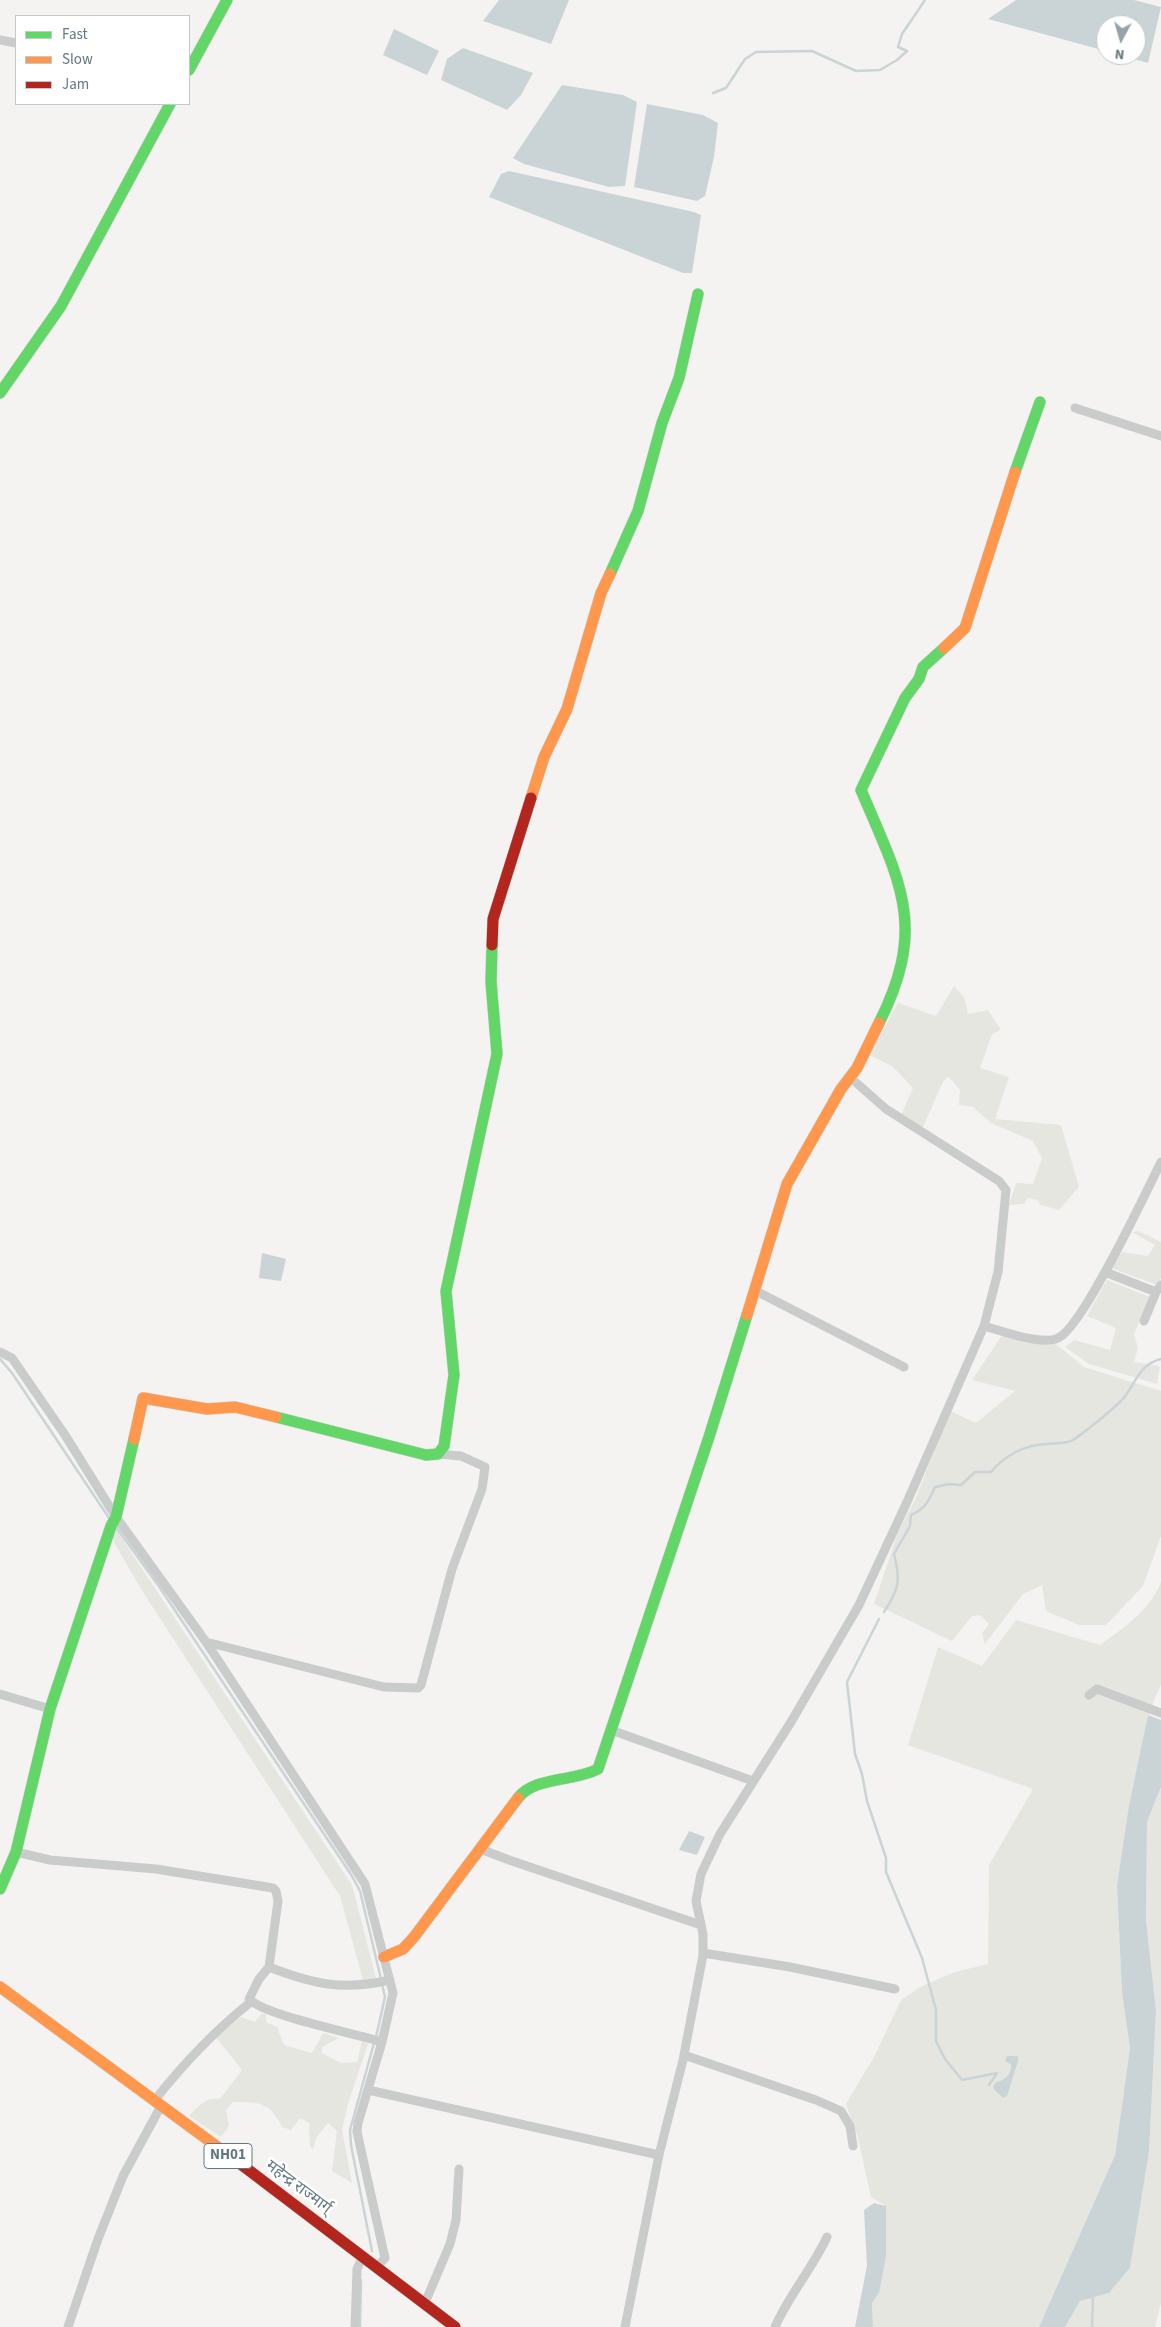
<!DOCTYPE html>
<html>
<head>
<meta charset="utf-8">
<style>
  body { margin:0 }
  #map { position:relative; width:1161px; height:2327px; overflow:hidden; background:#f4f3f1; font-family:"Source Sans 3",sans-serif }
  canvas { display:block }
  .legend { position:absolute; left:15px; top:15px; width:175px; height:90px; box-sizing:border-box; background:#fff; border:1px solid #c0c9cd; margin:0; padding:6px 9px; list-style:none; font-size:15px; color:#627883 }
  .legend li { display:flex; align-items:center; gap:10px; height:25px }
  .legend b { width:25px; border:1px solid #c0c9cd }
  .north { position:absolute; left:1096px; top:15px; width:50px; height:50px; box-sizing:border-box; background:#fff; border:1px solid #c0c9cd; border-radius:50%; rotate:186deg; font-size:14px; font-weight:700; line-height:20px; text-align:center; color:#627883 }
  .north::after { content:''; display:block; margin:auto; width:18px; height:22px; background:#95a3aa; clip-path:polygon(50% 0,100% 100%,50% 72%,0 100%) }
</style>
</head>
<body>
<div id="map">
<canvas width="1161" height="2327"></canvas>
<ul class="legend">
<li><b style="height:6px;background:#63d668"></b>Fast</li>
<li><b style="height:6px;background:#ff974d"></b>Slow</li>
<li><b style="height:6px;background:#b3261e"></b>Jam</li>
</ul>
<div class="north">N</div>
</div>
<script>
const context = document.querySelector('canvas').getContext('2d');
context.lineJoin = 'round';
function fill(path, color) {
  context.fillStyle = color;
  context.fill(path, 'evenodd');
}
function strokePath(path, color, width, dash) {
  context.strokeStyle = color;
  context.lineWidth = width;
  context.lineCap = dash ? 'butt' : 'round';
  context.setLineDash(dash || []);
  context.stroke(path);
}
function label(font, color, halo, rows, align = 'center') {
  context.font = font + ' "Source Sans 3","Noto Sans Devanagari",sans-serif';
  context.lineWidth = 5;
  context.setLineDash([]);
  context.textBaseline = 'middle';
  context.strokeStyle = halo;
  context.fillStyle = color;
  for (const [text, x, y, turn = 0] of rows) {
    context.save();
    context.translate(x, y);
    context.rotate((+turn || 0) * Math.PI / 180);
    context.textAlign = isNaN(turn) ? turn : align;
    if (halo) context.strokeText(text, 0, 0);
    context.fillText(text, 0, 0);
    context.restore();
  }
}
const green = new Path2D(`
  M954,986l10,11 4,17 20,-4 13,20 -9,4 -12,34 29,9 -14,42 66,6 18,62 -20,23 -18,-5 -4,-5 -9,-2 -4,6 -15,1 7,-22 17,1 9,-26 -9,-17 -42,-18 -18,-16 -14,-2 1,-15 -12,-14 -5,6 -20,45 -22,-12 12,-27 -21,-22 -23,-11 29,-52 38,13z
  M1138,1231l23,11v36l-4,7 -46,-17 11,-16 26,4 7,-11 -23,-13z
  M1107,1280l43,17 -16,37 4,14 -4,14 26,4 -3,18 -68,-20 -24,-17 9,-7 36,10 6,-22 -29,-12z
  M1003,1334l23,9 26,-2 32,26 77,24v145l-18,50 -37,39h-27l-33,-14 -4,-26 -19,9 -38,50 -3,-11 7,-9 -9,-9 -8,1 -20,25 -78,-37 24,-72 17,-32 35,-89 26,12 39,-32 -43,-11z
  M115,1528l237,357 24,93 -13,2 -23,-84 -199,-307 -30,-52z
  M1161,1582v102l-13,31 -31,171 5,107 8,55 -15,107 -76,172h-166l-1,-24 7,-10 7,-87 -15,-9 -13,-59 -12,-34 28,-47 27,-57 19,-13 35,-15 33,-8 1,-99 44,-76 -125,-44 30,-98 44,19 34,-46 84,25c24,-17 50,-35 61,-63z
  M1161,1787v516l-6,24h-90l15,-26 29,-8 21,-25 19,-116 7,-141 -10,-91 1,-98z
  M261,2014h5v8l11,5 7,18 28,8 11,-20 16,5 -17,9v6l19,10 16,-1 5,-21 6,3 -20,60 -6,26 10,53 -20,-12 5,-40 -9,-8 -12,15 -3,12 -3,-4 -1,-23 -9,-5 -9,12 -9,-3c-12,-25 -23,-25 -49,-25l-7,8 3,16 -8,11 -32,-21c9,-9 17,-20 31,-17l22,-29 -27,-34 26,-19 14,5z`);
const water = new Path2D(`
  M499,0h70l-18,44 -68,-23z
  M1016,0h118l27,7 -13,56 -29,-8h17v-30h-30v26l-118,-32z
  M394,29l45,22 -12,24 -44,-20z
  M463,48l70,25 -12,22 -14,15 -66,-30 6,-21z
  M562,85l61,10 14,7 -12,84 -16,1 -85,-23 -11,-6z
  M647,104l56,11 15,8 -4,34 -9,39 -8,5 -63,-14z
  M509,171l185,41 7,3 -9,58h-9l-194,-76 12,-23z
  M262,1253l24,6 -5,22 -22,-3z
  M1148,1715l13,5v67l-14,35 -1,98 10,91 -7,141 -19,116 -21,25 -29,8 -15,26h-26l76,-172 15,-107 -8,-55 -5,-107 12,-80z
  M689,1831l16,6 -8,18 -18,-5z
  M1007,2056h11v5l-11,35 -4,2 -10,-10 2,-5c9,-3 17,-7 16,-19l-6,-3z
  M874,2203l12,3v50l-7,37 -7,10 1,24h-18l12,-61 -3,-56z`);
const stream = new Path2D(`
  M713,93l13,-5 19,-29 11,-7 56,-1 44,20 24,-1 17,-10 10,-9 -9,-4 4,-13 23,-34
  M0,1359l12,14 97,145
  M115,1526l43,59 194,291 8,15 21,88
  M884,1612c15,-23 17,-31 10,-58l16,-28 1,-11c14,-6 18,-14 24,-28l14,-3 12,1 14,-13h16c14,-17 34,-27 56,-28 7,-1 20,0 26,-4 12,-8 38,-29 48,-39 15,-16 16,-36 40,-42
  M879,1619l-32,63 8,72 7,20 5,27 19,57v14l36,86 14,52v31l9,18 17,21 35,-7 -8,12
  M376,2037l9,-40 -3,-13
  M372,2251l-21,-106 -1,-15 24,-87
  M360,2327l1,-47
  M1092,2327l1,-31`);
const street = new Path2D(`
  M0,40l16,3
  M1075,408l86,28
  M1105,1272l51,20 5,-7
  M754,1290l150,77
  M1144,1321l12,-29
  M984,1326c18,5 58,20 74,12 25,-11 88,-146 103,-176
  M0,1352l12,6 53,77 51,82 90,125 159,242 28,109 -11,49 -24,81 -1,9 28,126 -9,10
  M206,1642l178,45 34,1 3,-3 31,-116 30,-80 3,-22 -24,-11 -23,-2
  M0,1694l50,15
  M1089,1695l8,-6 64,24
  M611,1730l142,51
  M480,1849l32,12 189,64
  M16,1852l34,8 106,9 117,19 3,3 2,10 -9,66 -10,12 -10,20c17,17 105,34 133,43
  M703,1953l87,14 105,22
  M269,1967c44,17 73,24 121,13
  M684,2055l132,45 25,11 9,15 3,20
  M368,2090l291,65
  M154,2101c30,-38 60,-70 98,-100
  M424,2305l26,-61 6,-24 3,-51
  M68,2327l30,-88 25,-63 38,-70
  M355,2327l2,-58 5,-11
  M625,2327l34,-172 24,-95 20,-105v-21l-7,-33 5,-27 19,-40 71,-112 68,-117 48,-103 77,-176 14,-54 8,-82 -7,-9 -113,-72 -34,-30
  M775,2327c14,-32 37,-58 52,-90`);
const fast = new Path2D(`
  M189,70l38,-70
  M0,393l61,-87 109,-202
  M1015,472l25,-70
  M610,574l28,-63 24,-88 17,-45 19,-84
  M879,1023c49,-97 21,-141 -18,-233l44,-92 14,-19 4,-12 21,-19
  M276,1417l150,38 12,-1 6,-8 10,-71 -8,-84 51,-237 -6,-72 1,-37
  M518,1798c17,-22 56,-16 80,-29l111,-332 38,-122
  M0,1889l16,-37 34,-143 61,-183 5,-9 18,-78`);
const slow = new Path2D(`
  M944,648l21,-20 50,-156
  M531,798l13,-41 23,-48 34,-116 9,-19
  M747,1315l40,-131 54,-95 16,-21 22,-45
  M134,1439l9,-41 64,11 28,-2 41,10
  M384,1957l19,-8 11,-12 104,-139
  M0,1987l238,175`);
const jam = new Path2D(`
  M492,945l1,-26 38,-121
  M238,2162l217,165`);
const shields = [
  [228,2156,48]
];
const shieldNames = [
  ["NH01",228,2156]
];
const streetNames = [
  ["महेन्द्र राज्मार्ग्",298,2188,37]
];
fill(green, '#e4e6df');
fill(water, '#cad4d6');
strokePath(stream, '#cad4d6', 2.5);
strokePath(fast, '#d0d1d1', 12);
strokePath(slow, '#d0d1d1', 12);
strokePath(jam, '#d0d1d1', 12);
strokePath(street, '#cacccc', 9);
strokePath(fast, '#63d668', 11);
strokePath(slow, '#ff974d', 11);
strokePath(jam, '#b3261e', 11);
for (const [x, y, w] of shields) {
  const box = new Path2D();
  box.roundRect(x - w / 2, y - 12.5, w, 25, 4);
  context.fillStyle = '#fff';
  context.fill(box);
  strokePath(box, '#627883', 1);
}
label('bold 15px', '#627883', null, shieldNames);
label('16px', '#627883', '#fff', streetNames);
</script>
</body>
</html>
